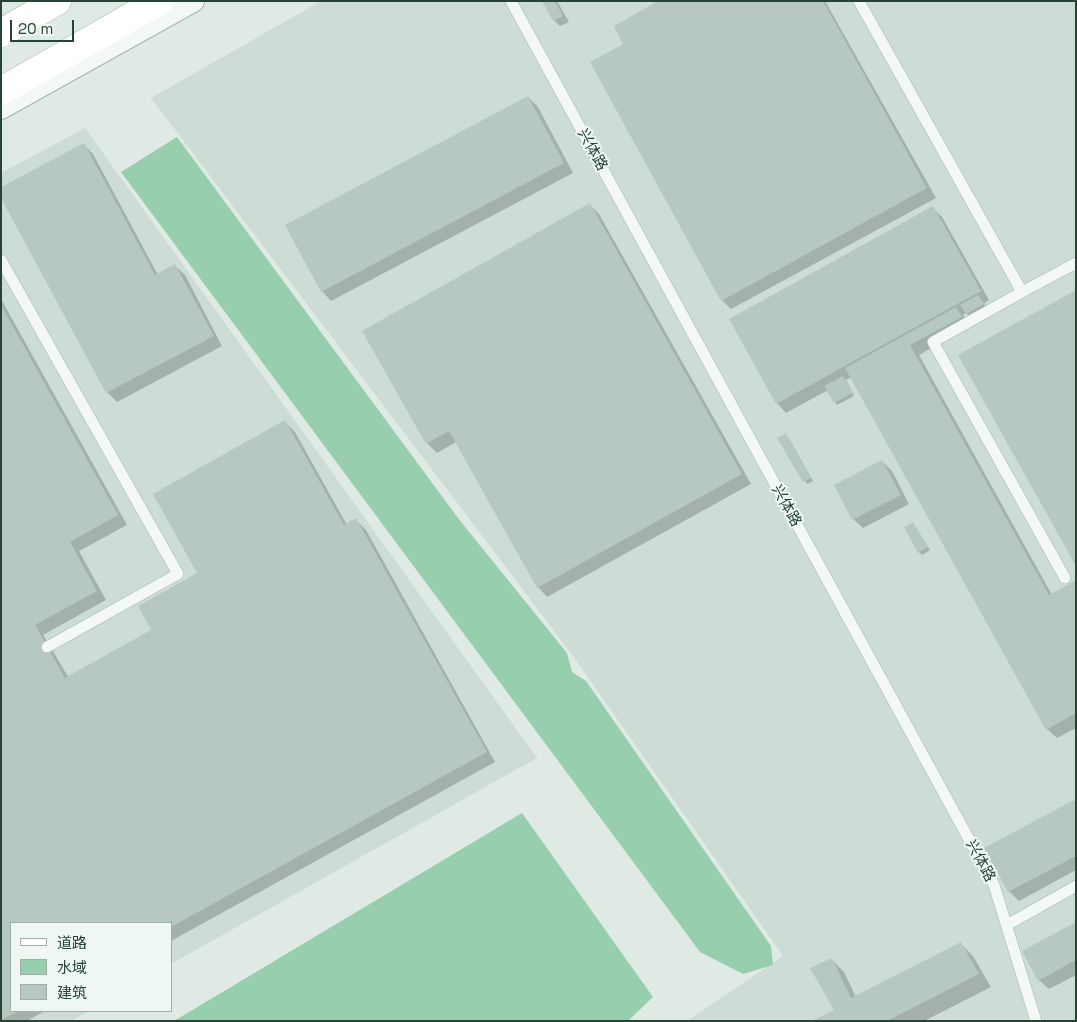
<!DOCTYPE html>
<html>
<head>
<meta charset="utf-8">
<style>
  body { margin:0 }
  #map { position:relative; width:1077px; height:1022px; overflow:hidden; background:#e0eae5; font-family:"Space Grotesk","Noto Sans SC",sans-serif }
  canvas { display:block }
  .frame { position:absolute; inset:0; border:2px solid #264336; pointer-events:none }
  .legend { position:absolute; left:10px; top:922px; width:162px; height:90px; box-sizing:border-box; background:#eff7f3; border:1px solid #9fafa7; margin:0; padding:6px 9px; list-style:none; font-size:15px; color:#264336 }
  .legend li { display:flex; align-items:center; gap:10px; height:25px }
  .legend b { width:25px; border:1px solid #9fafa7 }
  .scale { position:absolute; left:10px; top:20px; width:64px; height:22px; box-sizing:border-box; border:2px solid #264336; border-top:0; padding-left:6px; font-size:15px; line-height:18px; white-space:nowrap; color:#264336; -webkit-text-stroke:4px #eff7f3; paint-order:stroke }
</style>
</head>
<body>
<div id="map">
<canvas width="1077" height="1022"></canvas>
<div class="frame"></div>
<ul class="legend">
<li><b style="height:6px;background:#fff"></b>道路</li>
<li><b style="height:14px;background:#97ceae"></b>水域</li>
<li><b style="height:14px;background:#b6c8bf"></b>建筑</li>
</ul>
<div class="scale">20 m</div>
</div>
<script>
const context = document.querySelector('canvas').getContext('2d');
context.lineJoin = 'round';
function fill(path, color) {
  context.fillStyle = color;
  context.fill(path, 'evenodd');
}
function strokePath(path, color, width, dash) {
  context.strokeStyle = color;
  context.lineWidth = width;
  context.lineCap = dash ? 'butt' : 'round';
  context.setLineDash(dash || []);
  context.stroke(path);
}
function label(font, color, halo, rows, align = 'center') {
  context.font = font + ' "Space Grotesk","Noto Sans SC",sans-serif';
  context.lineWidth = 4;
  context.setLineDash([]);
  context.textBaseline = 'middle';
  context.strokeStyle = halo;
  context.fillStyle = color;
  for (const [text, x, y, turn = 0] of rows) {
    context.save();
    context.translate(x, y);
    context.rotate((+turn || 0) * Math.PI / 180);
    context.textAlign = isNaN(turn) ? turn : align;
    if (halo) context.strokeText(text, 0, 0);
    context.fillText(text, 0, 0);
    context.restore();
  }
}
const built = new Path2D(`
  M321,1h755v1020h-389l96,-65 -210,-300 -422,-558z
  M85,128l452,630 -366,206v-41h-160v88h78l-18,10h-70v-848z`);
const water = new Path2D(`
  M177,137l284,385 106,131 5,19 14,9 185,265 2,19 -30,9 -43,-22 -579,-780z
  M522,813l131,184 -25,24h-454z`);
const shadow = new Path2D(`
  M543,1h14l12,21 -9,4 -6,-6z
  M661,1h164l111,197 -205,111 -9,-9 -97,-256z
  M528,97l10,10 35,66 -242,128 -9,-10z
  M84,145l9,9 65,121 17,-9 10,9 37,71 -105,56 -10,-10z
  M590,205l9,9 152,270 -204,113 -9,-10 -82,-145 -19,11 -10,-10z
  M933,208l9,9 47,83 -5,4 2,3 -16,9 -4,-3 -3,2 7,11 -51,29 133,240 24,-13v146l-19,10 -10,-9 -195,-352 -6,3 8,16 -17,9 -9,-15 -42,23 -9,-10z
  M1,299l126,226 -48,26 27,49 -63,35 26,43 84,-47 46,-57 86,-152 10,10 52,93 9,-5 10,10 129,232 -324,179v-18h-160v88h34l-18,10h-26z
  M788,437l25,44 -6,3 -28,-46z
  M882,461l10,10 17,33 -46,24 -10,-9z
  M913,523l17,27 -8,5 -3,-3z
  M1076,801v69l-57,31 -10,-10z
  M1076,924v51l-27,14 -10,-9z
  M961,944l12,12 18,31 -67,34h-109l21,-11 -4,-50 12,12 12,25z`);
const building = new Path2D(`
  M542,1h13l8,15 -10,5z
  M658,1h165l104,187 -206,113 -131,-239 33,-18 -9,-18z
  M528,96l36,67 -243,129 -36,-67z
  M84,143l71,132 20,-11 39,72 -108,57 -105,-195v-11z
  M590,203l152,271 -205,114 -88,-157 -23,13 -64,-113z
  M933,206l48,85 -205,113 -47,-85z
  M1076,290v276l-118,-211z
  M978,295l6,9 -18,10 -6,-9z
  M1,305l117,210 -48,27 27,49 -62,34 30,53 86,-48 -13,-24 59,-33 -44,-79 132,-74 59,105 12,-7 131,234 -316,175v-4h-160v88h8l-18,9z
  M956,307l6,10 -52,28 139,250 27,-15v133l-30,17 -201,-362z
  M843,376l10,17 -19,10 -10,-17z
  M786,433l25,45 -8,4 -26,-44z
  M882,460l19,35 -49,25 -18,-35z
  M913,522l15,25 -10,6 -14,-26z
  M1076,799v57l-68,36 -24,-44z
  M1076,922v38l-38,21 -16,-30z
  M961,942l18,32 -92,47h-75l22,-11 -24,-42 22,-10 19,40z`);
const lane = new Path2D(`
  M511,1l483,884 42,136
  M859,1l163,291 54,-29
  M1,260l177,314 -131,73
  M1022,292l-89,50 132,236
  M1007,925l69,-39`);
const street = new Path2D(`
  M1,108l192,-107`);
const primary = new Path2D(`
  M1,33l56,-32
  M1,91l158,-90`);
const streetNames = [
  ["兴体路",592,150,61],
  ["兴体路",786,506,61],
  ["兴体路",980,861,62]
];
fill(built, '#cdddd5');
fill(water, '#97ceae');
fill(shadow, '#0003');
fill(building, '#b6c8bf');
strokePath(lane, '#a4b5ad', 12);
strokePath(street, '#a4b5ad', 24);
strokePath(primary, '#9db7aa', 29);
strokePath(lane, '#f3f8f6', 11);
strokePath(street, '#f3f8f6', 22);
strokePath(primary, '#fff', 28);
label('15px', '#264336', '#eff7f3', streetNames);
</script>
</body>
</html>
